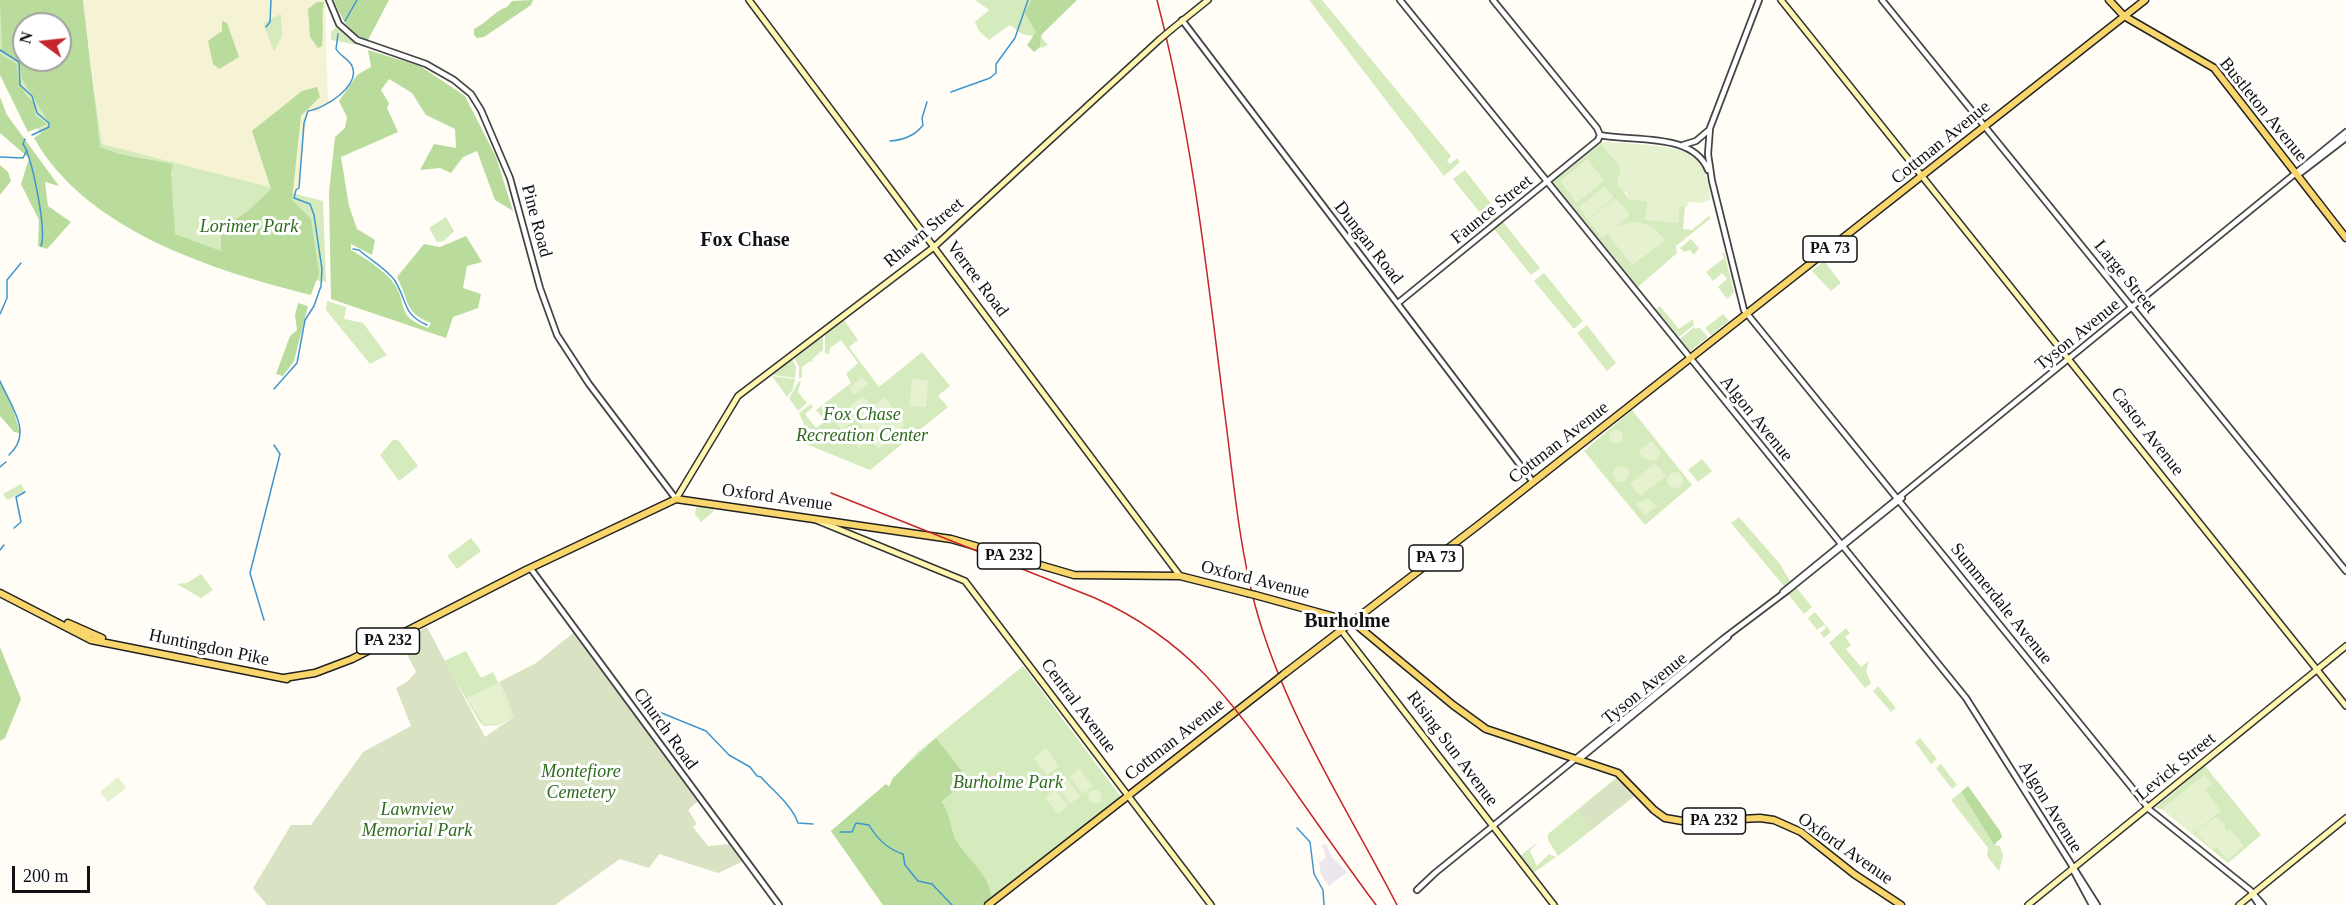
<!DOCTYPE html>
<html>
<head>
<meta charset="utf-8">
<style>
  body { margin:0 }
  #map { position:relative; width:2346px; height:905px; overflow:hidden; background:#fffdf5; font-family:Georgia,serif }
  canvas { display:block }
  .north { position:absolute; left:12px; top:12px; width:60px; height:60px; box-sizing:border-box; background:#fff; border:2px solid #a0a0a0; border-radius:50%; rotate:285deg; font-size:16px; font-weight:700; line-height:24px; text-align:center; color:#111 }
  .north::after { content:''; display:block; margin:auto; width:21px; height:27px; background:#c4262e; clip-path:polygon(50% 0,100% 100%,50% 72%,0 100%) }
  .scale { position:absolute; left:12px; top:866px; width:78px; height:27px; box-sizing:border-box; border:3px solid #111; border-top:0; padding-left:8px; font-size:18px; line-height:21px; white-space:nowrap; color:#111; -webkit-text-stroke:4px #fff; paint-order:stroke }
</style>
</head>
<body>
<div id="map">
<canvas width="2346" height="905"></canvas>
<div class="north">N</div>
<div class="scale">200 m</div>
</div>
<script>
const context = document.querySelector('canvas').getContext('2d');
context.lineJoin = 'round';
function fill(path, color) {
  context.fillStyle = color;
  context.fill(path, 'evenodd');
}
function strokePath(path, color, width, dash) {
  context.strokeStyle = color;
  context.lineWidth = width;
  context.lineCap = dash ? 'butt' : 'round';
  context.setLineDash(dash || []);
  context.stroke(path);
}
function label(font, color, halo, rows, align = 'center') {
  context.font = font + ' Georgia,serif';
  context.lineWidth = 6;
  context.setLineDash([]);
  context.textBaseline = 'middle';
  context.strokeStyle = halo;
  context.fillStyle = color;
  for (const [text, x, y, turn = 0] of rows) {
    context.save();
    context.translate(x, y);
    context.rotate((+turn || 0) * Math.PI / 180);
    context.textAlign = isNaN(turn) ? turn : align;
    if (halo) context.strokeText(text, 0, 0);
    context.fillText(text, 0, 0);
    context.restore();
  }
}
const industrial = new Path2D(`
  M1326,844l6,13 15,15 -18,14 -8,-11 -2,-12 7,-6 -4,-12z`);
const farmland = new Path2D(`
  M83,0h242l3,103 -11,9 -8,-3 -2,4 -9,77 -4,4 -192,-47z`);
const green = new Path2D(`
  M0,0h81l21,144 221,57 3,81 -112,-20 -150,-98 -33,-44 -31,-48zM24,24h36v36h-36z
  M975,0h101l-33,33 -2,4 7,8 -7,3 -8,-12 -11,-2 -12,-9 -21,15 -10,-9 -4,-9 14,-12z
  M1309,0h13l129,156 -4,5 3,3 7,-6 3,4 -16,14z
  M281,14l1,22 -8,16 -11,-29z
  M336,27l22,18 -27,-5v-8z
  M1601,143l20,25 -3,15 11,16 56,6 -2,24 9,1 17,-14 2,2 -35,28 1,7 -39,34 -85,-105z
  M1465,170l35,45 -11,9 -36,-45z
  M446,217l8,14 -10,10 -7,1 -8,-14z
  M1503,222l37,46 -9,7 -37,-46z
  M1691,239l8,9 -5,7 -4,-5 -6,2 -4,-4z
  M1724,252l10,40 -7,7 -9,-12 9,-8 -5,-6 -9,8 -7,-9 18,-14 -2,-4z
  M1824,261l17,22 -10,8 -19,-20z
  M1544,273l39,48 -9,8 -40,-48z
  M327,301l19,6 -2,12 19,4 24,32 -17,9 -44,-54z
  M1660,306l19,23 14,-10 1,6 -15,12 -23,-28z
  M1723,314l6,7 -18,14 -6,-7z
  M844,320l14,20 -9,7 30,40 43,-35 28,34 -12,10 10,11 -78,63 -64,-26 -1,-17 -6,-14 12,-9 2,3 -8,7 11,14 9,-7 -9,-11 35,-27 -5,-9 12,-11 -17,-23 -11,8 -1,6 -4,-1v-19z
  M1587,325l29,38 -9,8 -30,-38z
  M1694,327l2,2 3,-2 9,10 -18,14 -10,-12z
  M823,336v14l-11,9 1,3 -3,-1 -8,6v11h-3v-12l-5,-8z
  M792,359l4,8 -1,11 -22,-3z
  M772,376l23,3 -2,10 -6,8z
  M799,381h2l-3,11 9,11 -9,8 -9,-13z
  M1632,410l60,75 -47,40 -61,-74z
  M393,440h5l20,26 -19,15 -19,-26z
  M1702,459l10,12 -14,11 -10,-12z
  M21,484l4,7 -18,9 -4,-6z
  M697,505l17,3 -1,4 -12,10 -6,-8z
  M1739,517l41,47 10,17 -6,5 -53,-63z
  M471,538l10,13 -24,18 -10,-13z
  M201,574l12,16 -12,8 -24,-14 10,-1z
  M1796,587l16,20 -8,7 -16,-20z
  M1815,612l16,20 -7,6 -4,-5 6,-5 -2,-3 -7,5 -9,-12z
  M1846,628l4,5 -5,4 6,8 -5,4 15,18 8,-6 -3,10 5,12 -6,5 -36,-45z
  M466,651l15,27 12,-6 22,44 -16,9 -15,1 -5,-5 -35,-60z
  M1023,666l98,131 -138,108h-100l-52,-74 55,-47 3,3 4,-9 25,-26z
  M1878,686l18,22 -5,4 -18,-21z
  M1920,738l17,21 -6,5 -16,-22z
  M1941,764l16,21 -5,4 -16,-21z
  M2205,766l56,69 -33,28 -66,-54 -7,-1z
  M1617,777l18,19 -77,60 -10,-16v-6z
  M1961,792l33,53 6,1 3,10 -4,15 -12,-15 1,-8 -37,-48z
  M1539,841l-9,10 7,15 12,-12 7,3 -23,16 -13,-17z`);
const forest = new Path2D(`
  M0,0h83l17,147 19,7 54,10 -2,9 4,61 46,17v-21l27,-19 23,-22 -19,-58 50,-40 15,-4 3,10 -19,19 -9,84 19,19 8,54 -8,22c-96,-24 -225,-64 -277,-157l17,-12 -29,-47 -3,-18 -17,-10zM24,24h36v36h-36z
  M334,0h55l-21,40c-18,-5 -28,-24 -34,-40z
  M533,0l-2,5 -47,32 -7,1 -3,-3v-6c13,-6 20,-18 33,-22l5,-6z
  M1031,0h46l-36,35 -1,12 -6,5 -7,-7 9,-13 -11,-19z
  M317,2h7c-3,15 0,29 -2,44l-4,2 -8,-11 -2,-28z
  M222,21l5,2 12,34 -20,12 -6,-5 -5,-23 14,-10z
  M368,50l52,16 45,30 31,61 17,54 -18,-11 -18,-49 -14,6 -12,16 -11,-5 -20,2 14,-26 22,4 -1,-19 -29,-14 -14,-22 -23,-14 -8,11 8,13 -2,5 11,24 -57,25 8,49 8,23 18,11 -3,15 -21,-11v6c13,7 32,20 41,31 18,23 1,34 36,47l3,-5c-27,-10 -22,-23 -34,-46l27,-33 16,3 26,-11 16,26 -15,4 -4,22 18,6 -3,14 -25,9 -7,21 -115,-39 -2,-107 6,-55 10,-9 2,-11 -8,-16 18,-26 14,-8z
  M0,54l17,10c1,18 4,27 17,39l1,12 12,9 -19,8 -28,-57z
  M0,97l7,18 52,71 -14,-4 3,24 23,16 -24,27 -9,-3 1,-26 -18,-36 8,-26 -29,-25z
  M0,165l8,7 3,9 -11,14z
  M298,303l10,3 -14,55 -11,15 -7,-2 14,-38 7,-6 -2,-15z
  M0,381l11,21 9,31 -6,-1 -14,-16z
  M0,647l21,52 -16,39 -5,3z
  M936,738l32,41 -27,23c10,10 8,27 16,40 11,17 34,35 34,56l-9,7h-99l-52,-74 55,-47 3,3 4,-9z
  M1968,786l32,45 2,6 -8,8 -33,-53z`);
const cemetery = new Path2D(`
  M427,627l58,110 30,-21 -16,-34 37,-19 37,-30 126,167 -11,10 9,14 -4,3 15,19 22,-2 12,18 -24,11 -59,-19 -10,14 -29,-9 -65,46h-288l-14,-17 38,-63h20l52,-73 48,-26 -15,-38 11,-6 9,-10 -16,-32z
  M1618,778l16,17 -41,34 -15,-18z`);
const pitch = new Path2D(`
  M1608,142c21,2 81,2 92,20 7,10 8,25 11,37l-10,4 -13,-1 -1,5 -58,-8 -3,-7 -8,-5 3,-19 -20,-25z
  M1587,159l17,21 -27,23 -17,-22z
  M1605,186l9,12 -26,21 -9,-12z
  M1616,198l14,17 -14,12c19,-9 38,-5 49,14l-33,24 -24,-30 4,-5 -10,8 -14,-18z
  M1647,202l33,4 -2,17 -33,-3z
  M862,377l6,7 -14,11 -5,-7z
  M912,379l16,1 -2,27 -16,-1z
  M863,396l25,32 -16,12 -24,-32z
  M885,397l11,15 -10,8 -12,-14z
  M845,410l6,11 -8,10 -9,-10z
  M890 423a7 7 0 1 1 14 0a7 7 0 1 1-14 0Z
  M855,425l13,16 -9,7 -13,-16z
  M888,430l6,7 -16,12 -5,-7z
  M1609 437a7 7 0 1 1 14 0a7 7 0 1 1-14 0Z
  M1652,441l9,12 -5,7 -7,1 -8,-4 -2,-6z
  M1655,463l11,13 -26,20 -10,-12z
  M1613 474a8 8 0 1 1 16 0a8 8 0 1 1-16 0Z
  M1667 480a8 8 0 1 1 16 0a8 8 0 1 1-16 0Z
  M1647,498l10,8 -12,9 -9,-11z
  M498,683l15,33 -14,8 -14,1 -19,-27z
  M1046,748l13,18 -12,9 -13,-17z
  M1079,769l14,17 -10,8 -14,-17z
  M2204,775l8,9 -7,5 16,22 -29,23 -30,-25 35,-29 5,6 -4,-6z
  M118,777l8,11 -18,14 -8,-10z
  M1067,779l13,17 -10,8 -13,-17z
  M1055,789l13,17 -10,8 -13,-17z
  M1088 797a7 7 0 1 1 14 0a7 7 0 1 1-14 0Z
  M2216,817l8,6 2,8 4,-2 14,17 -17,14 -10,-13 -5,2 -15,-15 1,-4z`);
const stream = new Path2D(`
  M345,21l12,-21
  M266,27l4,-5 1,-22
  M0,50l19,12 1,23 12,11 5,17 12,10v4l-17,8
  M951,92l39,-14 6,-5v-9l19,-26 13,-38
  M25,139l-2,5c9,13 24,86 18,102
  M890,141c13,-1 25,-5 33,-16l-1,-7 5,-16
  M0,157l23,1 4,-8
  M353,249l6,1c10,9 29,20 36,31 13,21 7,33 32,44
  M0,314l7,-16v-18l14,-17
  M0,381c10,24 34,52 9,74
  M274,389l23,-26 8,-43 9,-14 7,-20 1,-17 -8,-54 -4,-11 -16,-6 2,-8 3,-2 5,-65 4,-12c16,-2 53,-25 44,-45 -3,-7 -12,-10 -16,-17l2,-15
  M0,467l6,-5
  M14,528l7,-6 -5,-25 9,-5
  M0,550l4,-5
  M264,620l-14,-47 30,-119 -6,-9
  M647,707l59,24 23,24 21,12 7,9 4,1c12,14 31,28 37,46l15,1
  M1297,828l13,14 4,32 9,16 1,15
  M840,832h12l4,-9 13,2c8,14 18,24 34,29l2,11 13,16 14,3 20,21`);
const tertiary = new Path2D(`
  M329,0l10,24 18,16 69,24 28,16 17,14 10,16 29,68 30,110 17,47 32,49 87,115
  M1400,0l566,698 131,207
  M1493,0l104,128 3,7
  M1759,0l-49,128 -2,26 4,27 32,129 406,500 100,80 13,15
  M1882,0l464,571
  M1182,20l351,462
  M1600,135c33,7 93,-3 108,35
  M1683,145l13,-4 13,-11
  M2299,174l47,-36
  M1398,303l200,-163 2,-5
  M531,569l248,336
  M1783,592l563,-460
  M1576,759l6,-2 146,-120
  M2072,868l20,37
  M1417,890l18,-17 288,-234 65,-49 114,-92
  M2252,894l7,11`);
const secondary = new Path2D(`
  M749,0l431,576
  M1781,0l565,706
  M1172,29l36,-29
  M676,499l62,-103 196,-149 225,-207
  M816,520l149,61 246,324
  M1331,617l223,288
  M2028,905l318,-259
  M2239,905l107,-87`);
const primary = new Path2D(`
  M2109,0l15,16 90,52 132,170
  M0,593l91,47 196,39
  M1255,595l98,27 100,83 33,24 132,44 36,37 11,8 23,4 72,-4 14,2 27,12 53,42 47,31
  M68,623l34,15
  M1284,674l197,-151 664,-523
  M284,678l31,-5 37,-14 174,-89 150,-71 275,40 123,36 106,1 67,17
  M988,905l286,-223`);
const rail = new Path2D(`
  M1157,0c35,134 50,271 67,408 9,66 14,133 31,197 29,108 91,201 142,300
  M831,493l264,105c96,43 138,105 196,188 28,40 56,80 85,119`);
const secondaryBridge = new Path2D(`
  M1159,40l13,-11`);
const primaryBridge = new Path2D(`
  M1247,593l8,2
  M1274,682l10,-8`);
const shields = [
  [1830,249,54],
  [1009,556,63],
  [1436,558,54],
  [388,641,63],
  [1714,821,63]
];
const shieldNames = [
  ["PA 73",1830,249],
  ["PA 232",1009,556],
  ["PA 73",1436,558],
  ["PA 232",388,641],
  ["PA 232",1714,821]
];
const streetNames = [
  ["Bustleton Avenue",2263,110,51],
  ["Cottman Avenue",1941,143,-39],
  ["Faunce Street",1492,210,-39],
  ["Pine Road",536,221,75],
  ["Rhawn Street",924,233,-40],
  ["Dungan Road",1368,243,52],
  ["Large Street",2125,277,51],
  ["Verree Road",977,279,53],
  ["Tyson Avenue",2078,335,-39],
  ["Algon Avenue",1756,419,51],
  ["Castor Avenue",2147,432,52],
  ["Cottman Avenue",1559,443,-38],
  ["Oxford Avenue",777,498,8],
  ["Oxford Avenue",1255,580,14],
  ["Summerdale Avenue",2001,604,51],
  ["Huntingdon Pike",209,648,12],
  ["Tyson Avenue",1645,689,-39],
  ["Central Avenue",1078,706,53],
  ["Church Road",665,729,54],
  ["Cottman Avenue",1175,740,-38],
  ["Rising Sun Avenue",1452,749,53],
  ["Levick Street",2176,767,-39],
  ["Algon Avenue",2050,807,58],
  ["Oxford Avenue",1845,849,35]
];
const parkNames = [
  ["Lorimer Park",249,227],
  ["Fox Chase",862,415],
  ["Recreation Center",862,436],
  ["Montefiore",581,772],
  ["Cemetery",581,793],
  ["Burholme Park",1008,783],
  ["Lawnview",417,810],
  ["Memorial Park",417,831]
];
const neighbourhoodNames = [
  ["Fox Chase",745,241],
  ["Burholme",1347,622]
];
fill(industrial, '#eee6ef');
fill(farmland, '#f6f3d4');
fill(green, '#d5ebbd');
fill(forest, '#b9dc9c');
fill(cemetery, '#d9e3c4');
fill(pitch, '#e6f2cf');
strokePath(stream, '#3f96cf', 1.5);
strokePath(tertiary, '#444', 8);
strokePath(secondary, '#333', 8);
strokePath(primary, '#222', 9);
strokePath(tertiary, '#fff', 4.5);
strokePath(secondary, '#fff6b0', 5);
strokePath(primary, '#f9d66b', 6);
strokePath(rail, '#c4262e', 1.5);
strokePath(secondaryBridge, '#333', 8, []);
strokePath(primaryBridge, '#222', 9, []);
strokePath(secondaryBridge, '#fff6b0', 5);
strokePath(primaryBridge, '#f9d66b', 6);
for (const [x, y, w] of shields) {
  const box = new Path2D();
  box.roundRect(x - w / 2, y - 13, w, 26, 4.5);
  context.fillStyle = '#fff';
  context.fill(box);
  strokePath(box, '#111', 1.5);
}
label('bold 16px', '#111', null, shieldNames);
label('18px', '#111', '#fff', streetNames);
label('italic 18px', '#2f6b1f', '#fff', parkNames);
label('bold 20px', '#111', '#fff', neighbourhoodNames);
</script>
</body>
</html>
